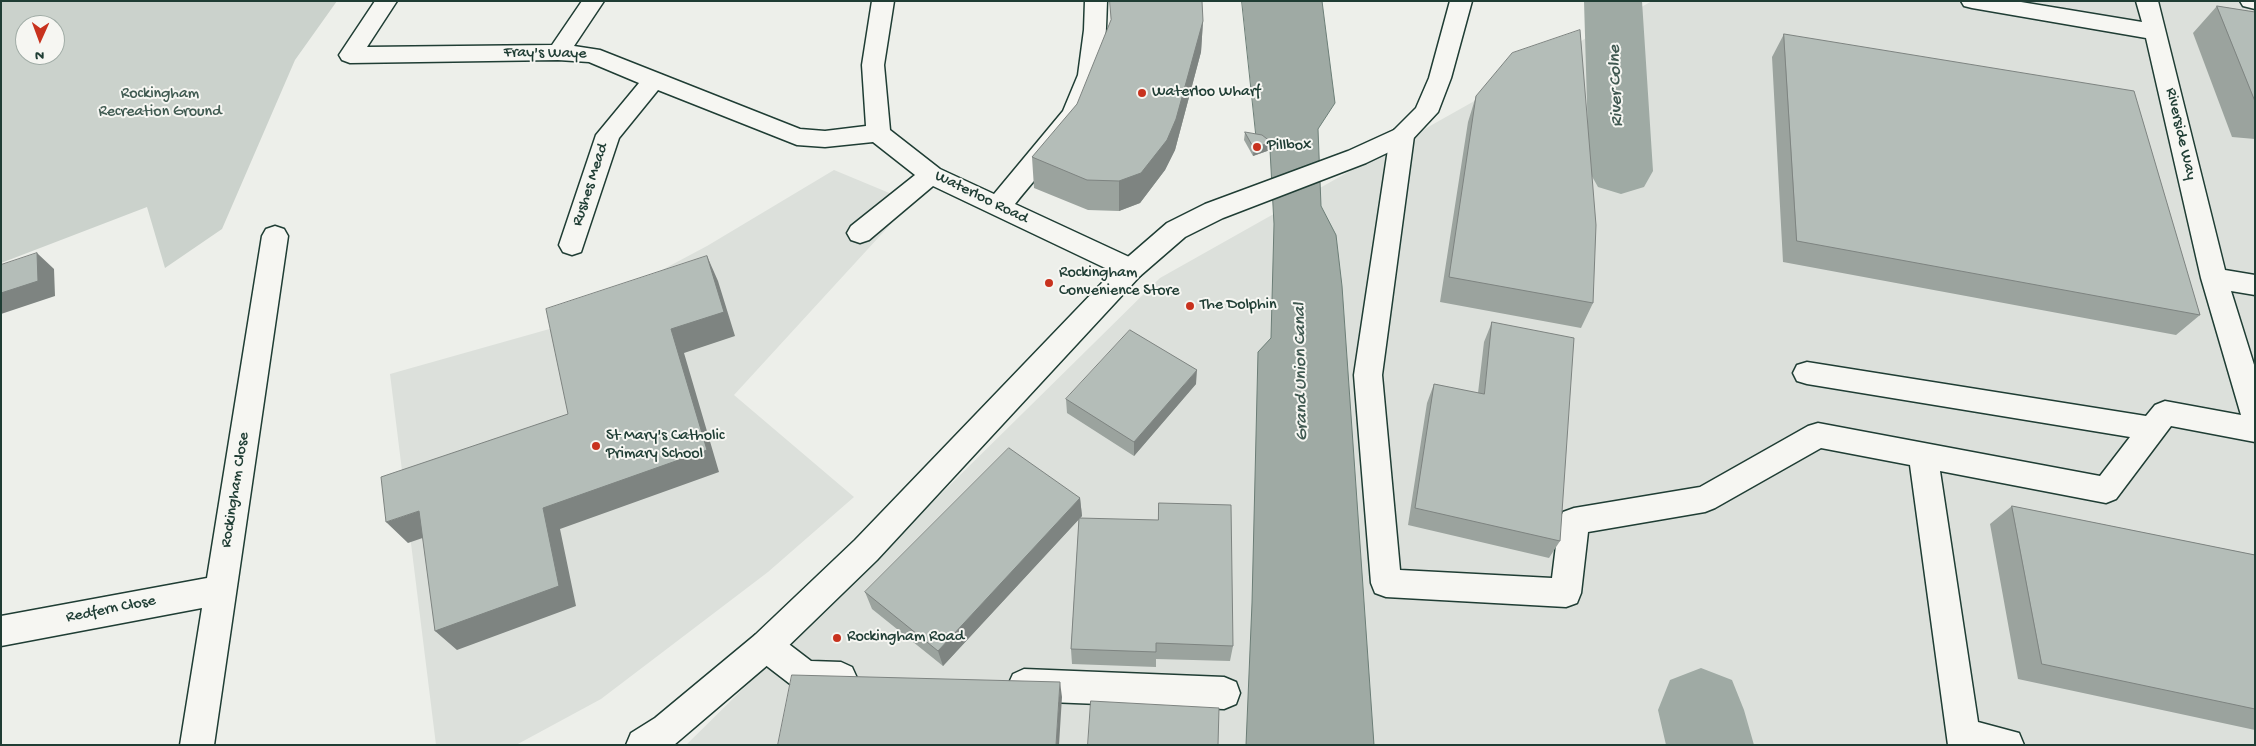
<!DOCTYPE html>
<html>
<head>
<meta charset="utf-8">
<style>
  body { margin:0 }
  #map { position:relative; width:2256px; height:746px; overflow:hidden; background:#edefea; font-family:"Gochi Hand",sans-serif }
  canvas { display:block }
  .frame { position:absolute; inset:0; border:2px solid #1f3d34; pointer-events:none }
  .north { position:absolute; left:15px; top:15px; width:50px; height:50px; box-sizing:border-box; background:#f6f6f2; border:1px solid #a0aca6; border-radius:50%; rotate:182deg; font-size:14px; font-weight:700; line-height:20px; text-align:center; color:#1f3d34 }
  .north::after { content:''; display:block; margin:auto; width:18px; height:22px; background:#c8321e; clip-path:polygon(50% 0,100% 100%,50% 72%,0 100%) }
</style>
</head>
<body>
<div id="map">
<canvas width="2256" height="746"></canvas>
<div class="frame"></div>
<div class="north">N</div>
</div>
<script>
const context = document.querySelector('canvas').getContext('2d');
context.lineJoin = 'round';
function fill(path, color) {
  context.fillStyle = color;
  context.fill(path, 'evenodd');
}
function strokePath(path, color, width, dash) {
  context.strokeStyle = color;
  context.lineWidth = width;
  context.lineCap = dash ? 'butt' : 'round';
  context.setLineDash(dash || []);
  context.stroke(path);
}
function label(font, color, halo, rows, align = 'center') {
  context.font = font + ' "Gochi Hand",sans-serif';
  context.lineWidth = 4;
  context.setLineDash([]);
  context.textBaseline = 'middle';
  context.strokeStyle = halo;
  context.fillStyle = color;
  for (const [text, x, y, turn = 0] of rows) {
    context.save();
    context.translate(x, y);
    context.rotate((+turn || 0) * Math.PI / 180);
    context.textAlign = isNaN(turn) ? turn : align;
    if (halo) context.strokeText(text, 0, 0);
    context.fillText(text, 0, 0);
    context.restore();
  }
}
const built = new Path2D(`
  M1652,1h603v744h-1569l474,-467z
  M834,170l77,32 -177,193 120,102 -86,75 -167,127 -85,46h-80l-46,-371 163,-46 154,-82z`);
const green = new Path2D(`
  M1,1h336l-42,59 -73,169 -57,39 -18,-61 -146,56zM25,25h30v30h-30z`);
const water = new Path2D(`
  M1242,1h80l13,102 -17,26 3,77 15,29 6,51 32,459h-128l6,-142 6,-251 13,-14 3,-114 -4,-74 -14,-15z`);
const river = new Path2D(`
  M1584,1h58l11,170 -9,16 -23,7 -23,-7 -9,-16z
  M1701,668l31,12 12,30 10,35h-88l-8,-35 12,-30z`);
const minor = new Path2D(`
  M375,1h22l-30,46 185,-2 30,-44h22l-30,45 26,4 200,79 25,2 41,-5 -4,-61 10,-64h22l-10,64 6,65 50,39 54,25 69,-83 15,-36 6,-45 1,-29h22c-1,24 -1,49 -6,73 -11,48 -56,92 -86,130l125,58 4,7 -4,7 -9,3 -9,-3 -189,-90 -64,54 -9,3 -9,-3 -4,-7 4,-7 64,-51 -42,-33 -48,5 -28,-2 -139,-55 -39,48 -38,114 -9,3 -9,-3 -4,-7 37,-110 43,-52 -50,-21 -31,-2 -208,3 -8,-3 -3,-5z
  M1961,1h54l127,21 -6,-21h22l67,269 30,5v20l-24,-4 24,77v74l-84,-16 -55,73 -10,4 -166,-32 38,251 41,11 5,12h-76l-38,-280 -89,-17 -106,60 -10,4 -117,20 -7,61 -4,10 -11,4 -180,-10 -11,-4 -4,-10 -17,-208 36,-239 4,-6 8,-2 8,2 4,6 -32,239 18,195 152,8 7,-57 4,-9 11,-4 126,-21 108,-61 10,-3 282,53 30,-39 -323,-53 -10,-3 -4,-8 4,-8 10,-3 339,54 9,-11 10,-4 76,14 -40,-137 -55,-240 -174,-30 -8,-2z
  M2240,1h15v8l-12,-3z
  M275,226l9,3 4,7 -74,509h-34l22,-137 -201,38v-30l206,-38 55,-342 4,-7z
  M766,631l11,4 34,26 30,1 11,5 5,11 -5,11 -11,5 -36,-2 -11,-5 -39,-30 -5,-11 5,-11z
  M1024,669l200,8 12,5 4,11 -4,11 -12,5 -200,-8 -11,-5 -5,-11 5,-11z`);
const major = new Path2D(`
  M1450,1h22l-21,77 -13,34 -28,30 -44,21 -143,55 -38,19 -45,39 -263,284 -100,97 -103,88h-48l5,-12 24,-15 100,-83 100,-95 267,-278 45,-39 38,-19 143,-53 46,-21 22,-22 13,-30z`);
const wall = new Path2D(`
  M2217,6l38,6v127l-23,-2 -39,-104z
  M1203,21l-2,31 -26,98 -10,20 -25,33 -21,8 -31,-1 -54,-22 -2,-31z
  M1784,34l416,281 -24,20 -393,-73 -11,-205z
  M1476,96l117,207 -12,25 -141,-26 28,-180z
  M1245,132l25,18 -17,6 -9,-16z
  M1492,322l68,219 -11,17 -141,-33 19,-122 7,-19 44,9 6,-51z
  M1196,384l-62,72 -67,-43 -1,-14z
  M1080,498l2,18 -2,2 153,128 -3,15 -74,-2v8l-84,-3 -1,-15 8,-130 -136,147 -71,-57 -7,-17z
  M2012,506l243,49v175l-237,-51 -28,-155z`);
const shadedWall = new Path2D(`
  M1203,21l-2,31 -26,98 -10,20 -25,33 -21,8v-30z
  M1271,142l-1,8 -17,6 1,-8z
  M37,253l17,16 1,27 -54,18v-21z
  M707,256l11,25 17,55 -51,17 35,119 -159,57 16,77 -119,44 -22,-19 108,-123 128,-179z
  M1197,370l-1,14 -62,72v-14z
  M1080,498l2,18 -139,150 -5,-15z
  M419,511l21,21 -32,11 -22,-21z
  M1060,682l2,15 -3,48h-3z`);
const building = new Path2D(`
  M1110,1h92l1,20 -27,98 -9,21 -26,33 -22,8 -32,-1 -55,-23 45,-53 34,-84z
  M2217,6l38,6v89z
  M1580,30l16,195 -3,78 -144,-26 27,-181 36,-43z
  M1784,34l350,57 66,224 -403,-74z
  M1245,132l17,3 9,7 -17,6z
  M37,253l1,28 -37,12v-28z
  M707,256l17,56 -53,17 36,121 -164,58 16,78 -124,45 -16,-120 -33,11 -5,-45 187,-63 -22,-105z
  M1492,322l82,16 -14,203 -145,-33 19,-124 50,10z
  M1130,330l67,40 -63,72 -68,-43z
  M1009,448l71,50 -142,153 -73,-59z
  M1159,503l72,2 2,141 -77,-3v9l-85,-3 8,-131 79,2z
  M2012,506l243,49v154l-213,-45z
  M792,675l268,7 -4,63h-278z
  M1091,701l128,7 -1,37h-130z`);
const markers = [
  [1142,93,5,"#c8321e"],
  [1257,147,5,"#c8321e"],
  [1049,283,5,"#c8321e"],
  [1190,306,5,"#c8321e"],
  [596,446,5,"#c8321e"],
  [837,638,5,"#c8321e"]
];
const streetNames = [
  ["Fray's Waye",545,54,1],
  ["Riverside Way",2180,134,77],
  ["Rushes Mead",591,185,-72],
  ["Waterloo Road",981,198,26],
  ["Rockingham Close",236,490,-81],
  ["Redfern Close",111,610,-11]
];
const poiNames = [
  ["Waterloo Wharf",1152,93],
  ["Pillbox",1267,147],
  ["Rockingham",1059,274],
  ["Convenience Store",1059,292],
  ["The Dolphin",1200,306],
  ["St Mary's Catholic",606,437],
  ["Primary School",606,455],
  ["Rockingham Road",847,638]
];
const parkNames = [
  ["Rockingham",160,95],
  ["Recreation Ground",160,113]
];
const waterNames = [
  ["River Colne",1617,86,-92],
  ["Grand Union Canal",1302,372,-91]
];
fill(built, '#dce0db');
fill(green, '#cbd2cc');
fill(water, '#9faaa4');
strokePath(water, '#6c7e77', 1);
fill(river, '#9faaa4');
strokePath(minor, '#1f3d34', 3);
strokePath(major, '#1f3d34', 3);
fill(minor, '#f6f6f2');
fill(major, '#f6f6f2');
fill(wall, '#9ba39e');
fill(shadedWall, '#7e8481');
fill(building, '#b4bdb8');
strokePath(building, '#7e8481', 1);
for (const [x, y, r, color] of markers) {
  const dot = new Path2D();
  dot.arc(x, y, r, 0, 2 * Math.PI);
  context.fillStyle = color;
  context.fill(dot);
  strokePath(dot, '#f6f6f2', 2);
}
label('16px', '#1f3d34', '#f6f6f2', streetNames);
label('16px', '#1f3d34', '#f6f6f2', poiNames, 'left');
label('16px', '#415b52', '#f6f6f2', parkNames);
label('italic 18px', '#3f5850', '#f6f6f2', waterNames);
</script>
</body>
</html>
